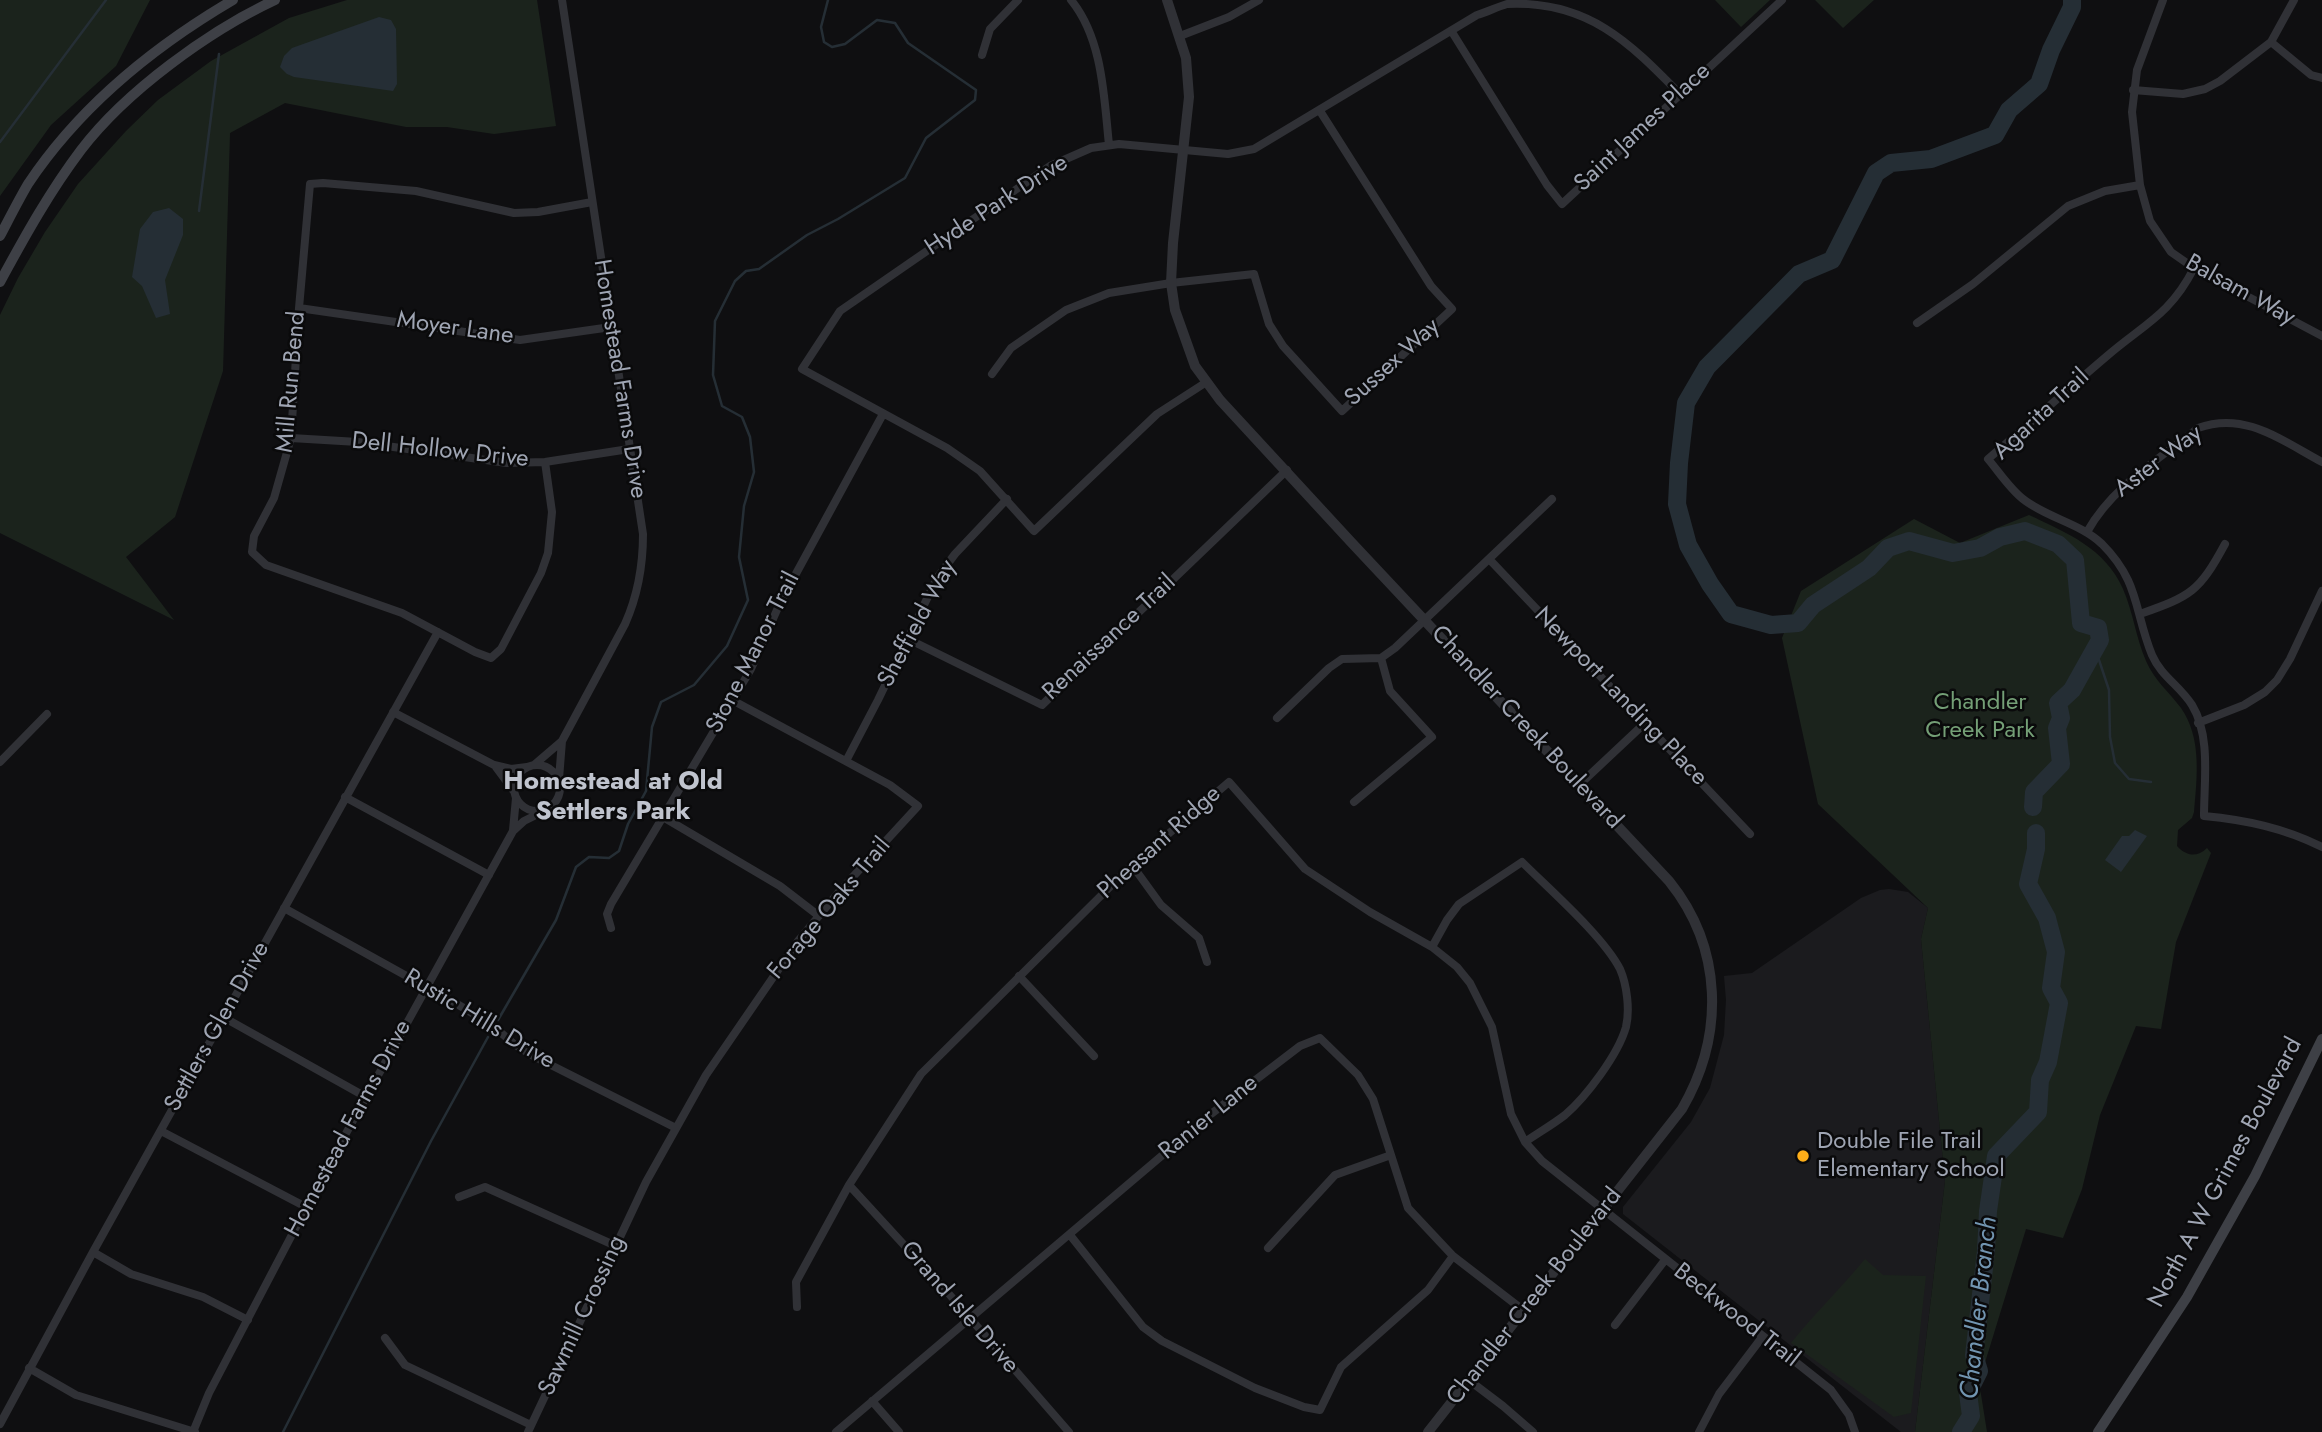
<!DOCTYPE html>
<html>
<head>
<meta charset="utf-8">
<style>
  body { margin:0 }
  canvas { display:block; background:#0f0f11 }
</style>
</head>
<body>
<canvas width="2322" height="1432"></canvas>
<script>
const context = document.querySelector('canvas').getContext('2d');
context.lineJoin = 'round';
function fill(path, color) {
  context.fillStyle = color;
  context.fill(path, 'evenodd');
}
function strokePath(path, color, width, dash) {
  context.strokeStyle = color;
  context.lineWidth = width;
  context.lineCap = dash ? 'butt' : 'round';
  context.setLineDash(dash || []);
  context.stroke(path);
}
function label(font, color, halo, rows, align = 'center') {
  context.font = font + ' Jost,sans-serif';
  context.lineWidth = 5;
  context.setLineDash([]);
  context.textBaseline = 'middle';
  context.strokeStyle = halo;
  context.fillStyle = color;
  for (const [text, x, y, turn = 0] of rows) {
    context.save();
    context.translate(x, y);
    context.rotate((+turn || 0) * Math.PI / 180);
    context.textAlign = isNaN(turn) ? turn : align;
    if (halo) context.strokeText(text, 0, 0);
    context.fillText(text, 0, 0);
    context.restore();
  }
}
const built = new Path2D(`
  M1889,889l19,3 20,16 -7,31 24,242 -30,251h-14l-278,-218v-7l68,-85 19,-34 14,-53 2,-35 -2,-24 28,-3 109,-75 19,-8z`);
const green = new Path2D(`
  M0,0h150l-34,66 -65,59 -51,71z
  M347,0h190l19,126 -62,8 -47,-7h-41l-121,-24 -55,30 -7,238 -48,146 -49,40 48,63 -174,-87v-218l18,-37 27,-46 33,-48 48,-53 32,-31 53,-39 78,-43z
  M1715,0h55l-29,27z
  M1815,0h59l-31,28z
  M2029,515c38,18 76,33 94,74 10,23 13,49 23,72 8,19 23,31 35,47 21,30 16,69 13,104l-2,6 -14,12 -1,16c9,10 20,12 30,2l4,5 -35,89 -15,87 -25,-3 -36,89 -18,74 -19,49 -37,-9 -47,153 8,50h-72l30,-251 -24,-242 7,-31 -110,-104 -36,-166 19,-47 113,-72 46,24z
  M1865,1259l18,16 43,1 -15,137 -17,4 -103,-74c24,-30 50,-55 74,-84z`);
const water = new Path2D(`
  M379,17l12,3 5,9 1,55 -4,7 -99,-14 -7,-3 -7,-7 4,-11 8,-8z
  M169,208l14,11v16l-18,45 5,34 -14,4 -14,-32 -10,-9 8,-48 13,-17z
  M2135,830l12,6 -26,36 -16,-12 17,-24h7z`);
const stream = new Path2D(`
  M0,142l106,-142
  M199,211l20,-157
  M2095,648l14,42 1,47 5,26 14,16 22,3
  M498,1020l58,-100 20,-53 13,-10 20,1 10,-7 9,-27 18,-33 6,-64 9,-25 33,-17 33,-39 21,-46 -9,-43 5,-51 10,-34 -4,-35 -8,-20 -20,-11 -9,-31 2,-54 20,-40 11,-10 13,-2 48,-34 31,-16 67,-41 21,-40 49,-38 1,-10 -68,-47 -13,-20 -18,-3 -32,24 -13,3 -8,-5 -3,-15 7,-27
  M283,1432l148,-291 57,-104`);
const river = new Path2D(`
  M2033,807l1,-15 27,-28 -4,-36 4,-10 -3,-15 14,-13 28,-50 -2,-12 -17,-5 -6,-63 -17,-16 -33,-13 -25,6 -20,11 -27,5 -44,-12 -21,7 -19,20 -56,37 -15,18 -27,2 -40,-11 -21,-30 -22,-39 -11,-41 2,-41 7,-60 21,-36 92,-93 33,-14 44,-87 15,-10 40,-4 64,-24 14,-25 30,-26 12,-34 21,-43v-7
  M1961,1432l10,-16 -3,-23 11,-22 -5,-16 12,-104 2,-40 8,-55 42,-44 2,-32 8,-18 11,-59 -8,-15 5,-36 -9,-34 -19,-34 8,-35v-16`);
const minor = new Path2D(`
  M1071,0c32,39 33,98 38,145
  M2163,0l-26,70 -5,42 8,73 10,36 21,31 23,16 128,68
  M1452,32l95,153 15,19 220,-204
  M1180,36l49,-19 30,-17
  M2271,42l40,33 11,3
  M982,55l8,-26 28,-29
  M2133,90l50,4 22,-5 15,-8 51,-39 23,-42
  M2194,268c-24,47 -50,56 -87,88 -40,34 -79,69 -119,103 11,13 22,30 35,40 24,19 57,24 79,45 38,38 32,67 50,111 9,21 28,31 40,50 19,31 12,76 12,111 42,4 80,12 118,31
  M299,308l221,32 91,-13
  M1917,323l56,-39 95,-78 37,-15 35,-6
  M992,374l19,-26 55,-38 43,-17 62,-10 83,-9 15,50 14,22 59,65 110,-102 -21,-23 -111,-175
  M1205,383l-48,31 -123,117 -54,-60 -33,-23 -145,-79 38,-58 210,-145 41,-18 28,-4 109,10 26,-5 223,-134c10,-3 20,-8 30,-11 81,-4 123,39 173,90
  M291,438l67,4 149,21 38,-1 84,-13
  M545,462l7,50 -4,41 -7,20 -40,76 -10,9 -16,-6 -73,-39 -136,-48 -14,-13 2,-16 20,-38 17,-60 8,-130 11,-124 13,-1 93,8 98,22 24,-1 54,-10
  M2087,532c25,-45 71,-72 111,-104 47,-17 83,12 124,34
  M1490,560l260,274
  M2140,614c51,-18 59,-22 85,-70
  M908,639l134,66 245,-235
  M393,712l101,53 17,4 16,-2
  M1277,718l52,-50 13,-9 39,-1 14,-10 157,-149
  M2198,723l46,-18 21,-13 12,-12 13,-21 32,-68
  M846,761l32,-61 59,-122 18,-24 52,-55
  M0,762l47,-48
  M514 788a23 23 0 1 1 46 0a23 23 0 1 1-46 0Z
  M534,765l28,-24 63,-117c13,-29 18,-58 18,-90l-81,-534
  M496,767l17,23
  M559,779l3,-38
  M1579,785l66,-62
  M345,797l144,78
  M1354,802l78,-65 -42,-46 -9,-33
  M663,817l117,69 39,30
  M513,830l3,-32
  M1132,865l29,40 38,33 8,24
  M284,908l173,96 35,21 22,19 17,11 145,73
  M611,928l-4,-14 4,-10 140,-235 29,-66 103,-189
  M1432,947l15,-27 12,-16 63,-42c27,27 81,74 98,107 7,16 10,41 6,58 -8,28 -40,70 -61,88 -13,10 -27,18 -40,27
  M1019,976l75,80
  M223,1017l143,80
  M161,1131l145,76
  M849,1185l100,109 120,138
  M459,1197l26,-10 131,59
  M1070,1235l73,92 19,14 93,47 49,19 16,3 21,-43 87,-77 25,-34
  M1268,1248l67,-73 56,-20
  M93,1252l38,22 72,23 45,23
  M797,1307l-1,-25 53,-97 72,-111 211,-209 97,-83 76,87 65,43 62,35 25,20 13,16 22,44 19,87 14,28 17,19 289,229 18,25 6,17
  M1615,1325l50,-65
  M385,1338l20,27 126,60
  M29,1368l47,27 119,37
  M1470,1381l33,25 30,26
  M872,1401l27,31
  M0,1424l93,-172 345,-620
  M193,1432l16,-39 119,-227 185,-335 11,-10 20,-10
  M528,1432l118,-250 60,-107 92,-134 40,-48 80,-87 -28,-21 -158,-85
  M836,1432l375,-318 89,-68 20,-8 38,37 15,24 35,109 45,48 70,54
  M1699,1432l20,-38 44,-58`);
const tertiary = new Path2D(`
  M1167,0l19,58 3,39 -16,146 -2,40 4,27 20,56 25,34 131,142 318,339c54,67 56,154 13,228l-254,323`);
const secondary = new Path2D(`
  M0,236c9,-17 18,-35 28,-52 52,-78 125,-137 205,-184
  M0,282c25,-46 50,-91 81,-132 45,-59 128,-119 194,-150
  M2098,1432l89,-135 68,-121 67,-137`);
const markers = [
  [1803,1156,7,"#feae19"]
];
const streetNames = [
  ["Saint James Place",1643,128,-43],
  ["Hyde Park Drive",997,206,-33],
  ["Balsam Way",2240,291,29],
  ["Moyer Lane",455,329,8],
  ["Sussex Way",1393,363,-42],
  ["Homestead Farms Drive",619,379,81],
  ["Mill Run Bend",292,382,-85],
  ["Agarita Trail",2042,415,-43],
  ["Dell Hollow Drive",440,451,6],
  ["Aster Way",2159,462,-37],
  ["Sheffield Way",918,624,-62],
  ["Renaissance Trail",1110,638,-43],
  ["Stone Manor Trail",754,653,-63],
  ["Newport Landing Place",1620,697,46],
  ["Chandler Creek Boulevard",1526,728,47],
  ["Pheasant Ridge",1160,843,-42],
  ["Forage Oaks Trail",830,909,-50],
  ["Rustic Hills Drive",479,1020,31],
  ["Settlers Glen Drive",218,1027,-61],
  ["Ranier Lane",1209,1118,-39],
  ["Homestead Farms Drive",349,1129,-62],
  ["North A W Grimes Boulevard",2226,1173,-62],
  ["Chandler Creek Boulevard",1535,1297,-52],
  ["Grand Isle Drive",959,1308,49],
  ["Sawmill Crossing",583,1316,-65],
  ["Beckwood Trail",1736,1316,38]
];
const parkNames = [
  ["Chandler",1980,703],
  ["Creek Park",1980,731]
];
const poiNames = [
  ["Double File Trail",1817,1142],
  ["Elementary School",1817,1170]
];
const neighbourhoodNames = [
  ["Homestead at Old",613,783],
  ["Settlers Park",613,813]
];
const waterNames = [
  ["Chandler Branch",1980,1308,-84]
];
fill(built, '#1b1b1e');
fill(green, '#1b231c');
fill(water, '#252e35');
strokePath(stream, '#252e35', 2.5);
strokePath(river, '#252e35', 18);
strokePath(minor, '#303136', 8);
strokePath(tertiary, '#303136', 10);
strokePath(secondary, '#3e4046', 10);
for (const [x, y, r, color] of markers) {
  const dot = new Path2D();
  dot.arc(x, y, r, 0, 2 * Math.PI);
  context.fillStyle = color;
  context.fill(dot);
  strokePath(dot, '#0a0a0b', 2.5);
}
label('24px', '#9fa5b3', '#0a0a0b', streetNames);
label('24px', '#749f76', '#0a0a0b', parkNames);
label('24px', '#9fa5b3', '#0a0a0b', poiNames, 'left');
label('bold 26px', '#c0c4ce', '#0a0a0b', neighbourhoodNames);
label('italic 26px', '#7295b1', '#0a0a0b', waterNames);
</script>
</body>
</html>
